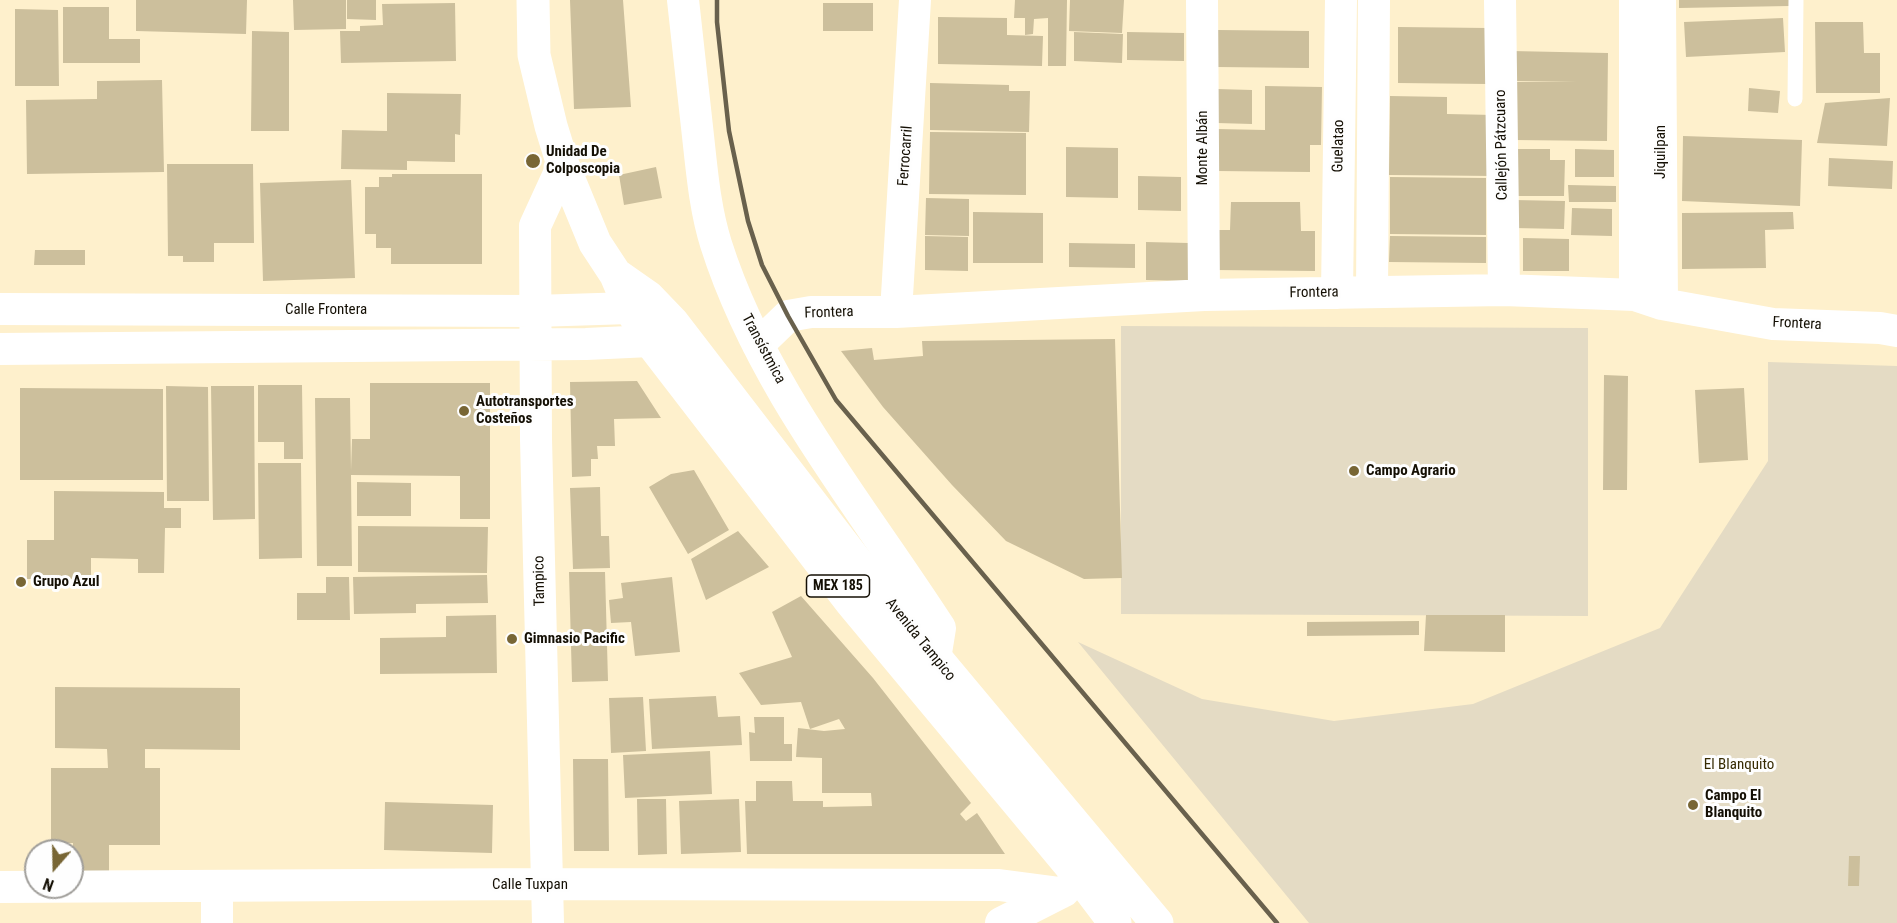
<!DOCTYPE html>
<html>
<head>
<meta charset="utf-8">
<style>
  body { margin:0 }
  #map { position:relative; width:1897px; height:923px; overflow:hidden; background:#fef0cc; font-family:"Roboto Condensed",sans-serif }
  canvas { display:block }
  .north { position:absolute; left:24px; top:839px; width:60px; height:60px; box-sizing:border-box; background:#fefefe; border:2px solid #a09e9a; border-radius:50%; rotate:200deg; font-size:16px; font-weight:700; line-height:24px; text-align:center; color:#140f04 }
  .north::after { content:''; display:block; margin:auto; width:21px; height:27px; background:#786635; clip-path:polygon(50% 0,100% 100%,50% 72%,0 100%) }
</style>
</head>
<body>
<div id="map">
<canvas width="1897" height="923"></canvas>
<div class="north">N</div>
</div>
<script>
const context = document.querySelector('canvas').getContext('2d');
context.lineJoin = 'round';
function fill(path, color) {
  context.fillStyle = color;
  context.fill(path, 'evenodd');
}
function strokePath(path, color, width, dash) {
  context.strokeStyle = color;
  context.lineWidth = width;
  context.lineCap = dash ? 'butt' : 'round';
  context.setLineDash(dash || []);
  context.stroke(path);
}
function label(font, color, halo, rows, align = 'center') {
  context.font = font + ' "Roboto Condensed",sans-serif';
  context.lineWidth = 6;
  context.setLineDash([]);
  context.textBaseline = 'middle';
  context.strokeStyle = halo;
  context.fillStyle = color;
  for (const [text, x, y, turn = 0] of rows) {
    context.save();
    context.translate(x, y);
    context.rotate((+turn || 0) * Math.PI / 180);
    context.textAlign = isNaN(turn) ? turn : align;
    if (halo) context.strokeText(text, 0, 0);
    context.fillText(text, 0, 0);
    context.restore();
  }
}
const green = new Path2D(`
  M1121,326l467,2v288l-467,-2z
  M1768,362l129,4v557h-588l-231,-281 124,57 132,22 139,-17 187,-76 108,-167z`);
const building = new Path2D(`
  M136,0h111l-1,34 -110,-3z
  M293,0h53v29l-52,1z
  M347,0h29v20l-29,-1z
  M570,0h53l8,107 -57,2z
  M1015,0h52l-1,66h-18v-48l-14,1 -1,15 -8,1v-17h-11z
  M1070,0h54l-2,33 -53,-2z
  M1679,0h110v6l-110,2z
  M455,3l1,58 -115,2 -1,-32h20v-5l23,-1 -1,-21z
  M823,3h50v28h-50z
  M63,7h46v32h31v24h-77z
  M15,9l43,1 1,76h-44z
  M938,17l69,1v17l36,1 -1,30 -104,-2z
  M1783,18l2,34 -99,5 -2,-35z
  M1815,22h48l1,31h16v40h-64z
  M1398,27l90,1 -1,56 -89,-1z
  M1218,30l91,1v37l-92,-1z
  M252,31l37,1v99h-38z
  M1074,32l49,2 -1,29 -48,-2z
  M1127,32l57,1v28l-57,-1z
  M1511,51l97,2 -1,88 -93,-1 -2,-58h65l-66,-1z
  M162,80l2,92 -137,2 -1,-74 71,-1v-18z
  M930,83l79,2v6h21l-1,41 -99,-2z
  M1265,86l57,1 -1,58h-11v27l-93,-1v-42l48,1z
  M1749,88l31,3 -2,22 -30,-2z
  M1217,89l35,1v34l-35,-1z
  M387,93l74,1 -1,41 -5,-1v28l-48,-1v9l-66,-1 1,-39 45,1z
  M1390,96l57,1v17l47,1v61l-105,-1z
  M1890,98l-3,48 -70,-3 8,-40z
  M930,132l96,1v62l-97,-1z
  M1683,136l119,4 -2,66 -118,-5z
  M1066,147l52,1v50l-52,-1z
  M1513,149h37v11h15l-1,36h-51z
  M1575,149l39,1v27h-39z
  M1829,158l64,3 -1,28 -64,-3z
  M167,164h86l1,79h-40v19h-31v-6h-15z
  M656,167l6,31 -38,7 -5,-30z
  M392,174h90v90h-91v-16h-15v-14h-11v-47h14v-10h13z
  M1138,176l43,1v34l-43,-1z
  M1390,177l96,1v57l-96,-1z
  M351,180l4,98 -92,3 -3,-98z
  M1568,185l48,1v16h-47z
  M926,198l43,1v37l-44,-1z
  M1514,200l51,1 -1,28 -51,-1z
  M1231,202h69l1,29h14v40l-100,-1v-40h15z
  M1572,208l40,1v27l-41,-1z
  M973,212l70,1v50h-70z
  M1793,212l1,17 -29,1 1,38 -84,1v-56z
  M925,236l43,1v34l-43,-1z
  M1390,236l96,1v26l-97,-1z
  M1523,238l46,1v32h-46z
  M1146,242l43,1v38l-43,-1z
  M1069,243l66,1v24l-66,-1z
  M35,250h50v15h-51z
  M1115,339l7,239 -38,1 -78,-38 -54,-56 -69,-78 -42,-56 31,-3 2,12 49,-4 -1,-15z
  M1604,375l24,1 -1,114h-24z
  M637,381l24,37 -47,1 1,27h-18l1,13h-7v17l-19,1 -2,-95z
  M370,383h120v136h-30v-43l-109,-1 1,91h-35l-2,-168h35l1,73 1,-32h18z
  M258,385h44l1,74h-19v-17h-26z
  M166,386l42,1 1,114h-42z
  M211,386h43l1,133 -42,1z
  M20,388l143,1v91h-143z
  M1744,388l4,72 -49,3 -4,-73z
  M258,463h43l1,95 -43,1z
  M694,470l35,60 -41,24 -39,-67 22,-13z
  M357,482l54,1v33h-54z
  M600,487l1,49h8l1,32 -37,1 -3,-81z
  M54,491l110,1v16h17v20h-16l-1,45h-26v-14l-47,-1v21h-64v-39h27z
  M358,526l130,1 -1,46 -129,-1z
  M738,531l31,36 -63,33 -15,-41z
  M569,572h36l3,109 -36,1z
  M487,575l1,28 -72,1v9l-62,1 -1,-37z
  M326,577h23l1,43h-53v-27h29z
  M672,577l8,75 -45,4 -4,-34 -20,1 -2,-23 14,-2 -2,-15z
  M801,596l72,82 98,125 -11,11 6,7 11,-8 28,41h-258l-2,-53h11v-20h36l1,20h30v6l49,-1 -1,-13h-49v-35l-26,-1 2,-29 26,3 21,-2 -6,-10 -29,10 -9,-27 -40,3 -22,-32 53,-16 -20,-45z
  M496,615l1,58 -117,1v-36l66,-1v-21z
  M1426,615h79v37l-81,-1z
  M1419,621v14l-112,1v-14z
  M55,687l185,1v62l-95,-1v19h15v77h-51v30h-36v-32h-22v-75h57l-1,-19 -52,-1z
  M716,696l2,21 22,-1 2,29 -90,4 -3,-50z
  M643,697l3,54 -35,2 -2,-55z
  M754,717h30v27h8v17h-42l-1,-29 6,1z
  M710,751l2,43 -87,4 -2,-43z
  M573,759h35l1,92h-35z
  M637,799h29l1,55 -29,1z
  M739,799l2,53 -60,2 -2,-53z
  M385,802l108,3 -1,48 -108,-3z
  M1849,856h11l-1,30h-11z`);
const service = new Path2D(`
  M1795,99l1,-99`);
const minor = new Path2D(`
  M683,0c5,45 10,91 15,136 4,36 7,73 18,108 45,142 144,260 224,384l-5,31
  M1202,0l2,295
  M1500,0l4,290
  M1660,0l2,304
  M1372,292l2,-292
  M1337,293l4,-293
  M1635,295v-295
  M0,309l535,2 95,-3 18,-11
  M896,312l19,-312
  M758,345l30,-29 23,-4h85l308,-17 300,-5 131,5 27,9 111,20 107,4 17,3
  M0,349l586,-5 64,-3 19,-15
  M0,887l547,-3 452,1 61,8
  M217,887v36
  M548,923l-12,-484 -1,-213 28,-61
  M1001,923l63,-32`);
const primary = new Path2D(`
  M533,0l1,55 17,71 12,39 32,78 21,32 14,33 20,33 201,261 233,280 31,41
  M618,276l30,21 25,26 196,255 288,345`);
const rail = new Path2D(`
  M717,0v22l12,109 19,90 14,44 26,51 48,84 441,523`);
const markers = [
  [533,161,8,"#786635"],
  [464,411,6,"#786635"],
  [1354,471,6,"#786635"],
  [21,582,6,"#786635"],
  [512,639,6,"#786635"],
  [1693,805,6,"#786635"]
];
const shields = [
  [838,586,63]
];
const shieldNames = [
  ["MEX 185",838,586]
];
const streetNames = [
  ["Callejón Pátzcuaro",1502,145,-91],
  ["Guelatao",1339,146,-89],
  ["Monte Albán",1203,148,-90],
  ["Jiquilpan",1661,152,-90],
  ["Ferrocarril",906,156,-86],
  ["Frontera",1314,293,-1],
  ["Calle Frontera",326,310],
  ["Frontera",829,313,-2],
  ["Frontera",1797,324,3],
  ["Transístmica",763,349,62],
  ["Tampico",540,581,-91],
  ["Avenida Tampico",920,640,51],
  ["Calle Tuxpan",530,885]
];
const poiNames = [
  ["Unidad De",546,152],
  ["Colposcopia",546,169],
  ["Autotransportes",476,402],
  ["Costeños",476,419],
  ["Campo Agrario",1366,471],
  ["Grupo Azul",33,582],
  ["Gimnasio Pacific",524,639],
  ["Campo El",1705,796],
  ["Blanquito",1705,813]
];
const parkNames = [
  ["El Blanquito",1739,765]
];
fill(green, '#e4dbc4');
fill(building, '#ccbf9c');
strokePath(service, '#fff', 15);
strokePath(minor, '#fff', 32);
strokePath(primary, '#fff', 33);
strokePath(rail, '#69614d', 4.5);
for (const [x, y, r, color] of markers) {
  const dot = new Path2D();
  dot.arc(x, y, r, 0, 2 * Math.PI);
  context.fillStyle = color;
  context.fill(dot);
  strokePath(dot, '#fefefe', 2);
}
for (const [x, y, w] of shields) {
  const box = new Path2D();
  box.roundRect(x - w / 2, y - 11, w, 22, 4.5);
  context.fillStyle = '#fefefe';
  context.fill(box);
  strokePath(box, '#140f04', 1.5);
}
label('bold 14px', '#140f04', null, shieldNames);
label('15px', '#140f04', '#fefefe', streetNames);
label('bold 15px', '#140f04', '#fefefe', poiNames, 'left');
label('15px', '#372b03', '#fefefe', parkNames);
</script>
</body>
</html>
